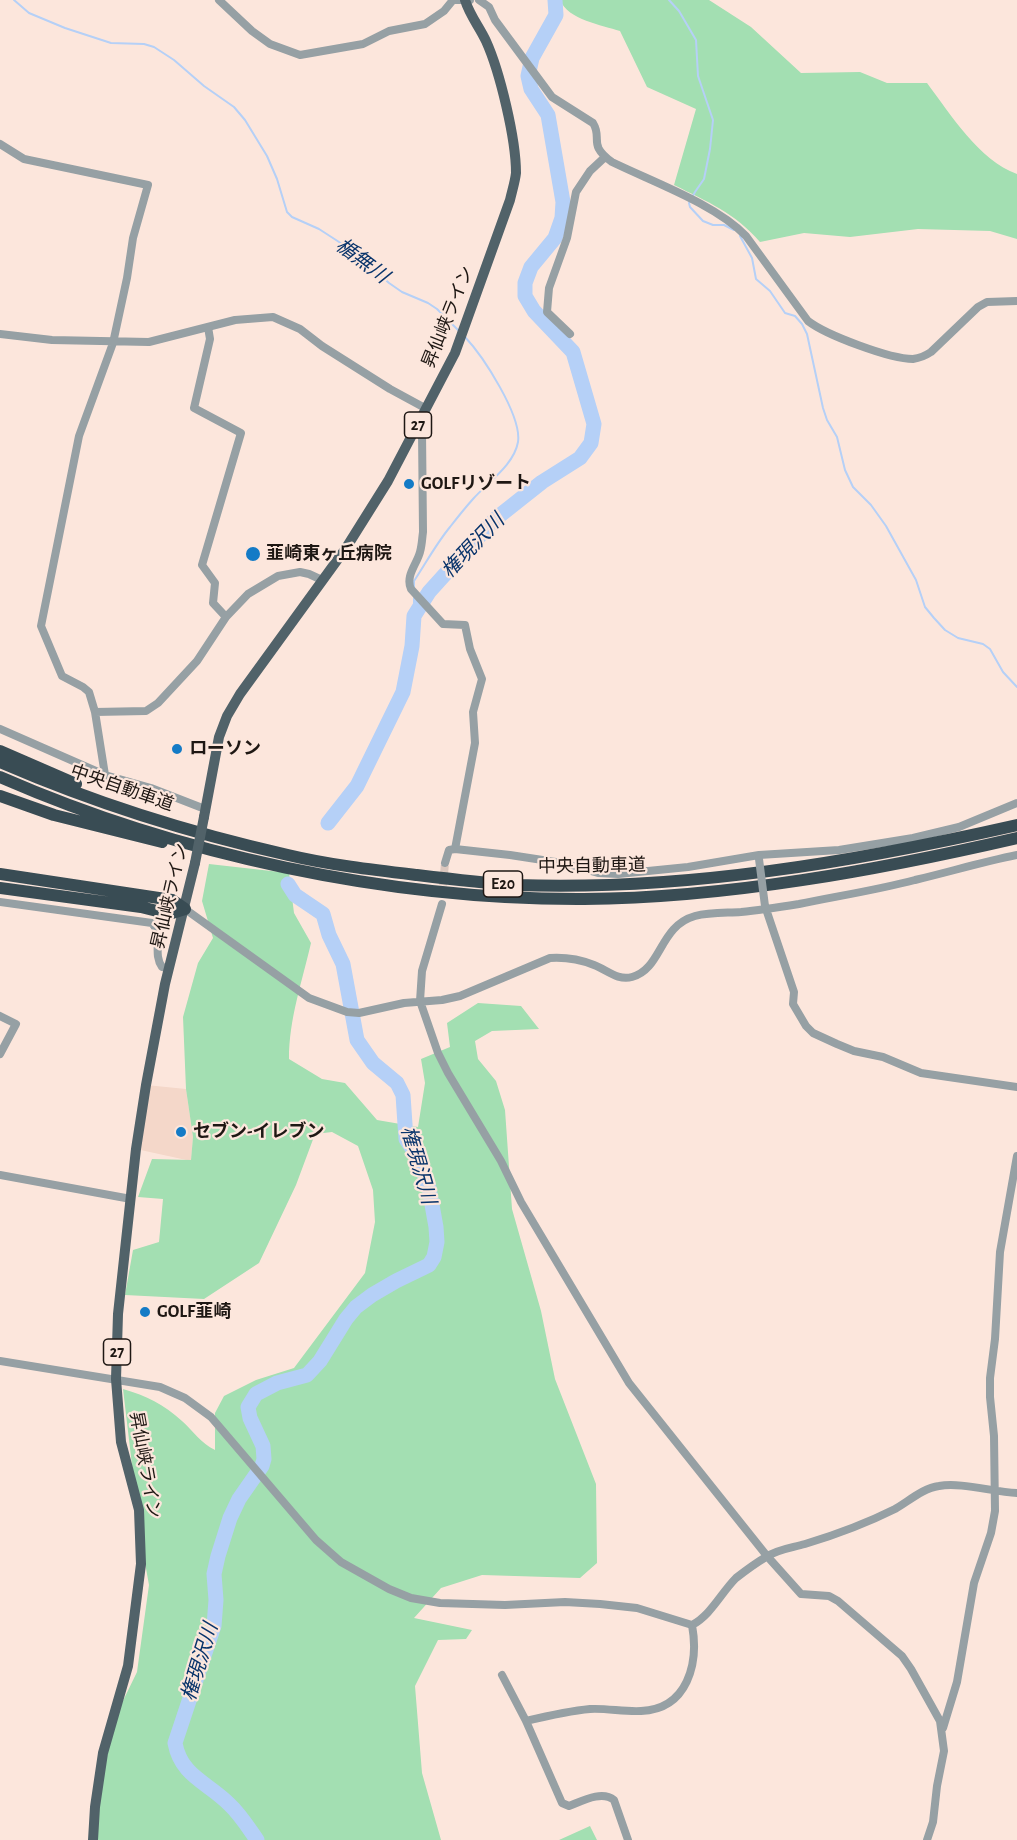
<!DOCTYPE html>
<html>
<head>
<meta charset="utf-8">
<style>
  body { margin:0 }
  canvas { display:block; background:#fce6dc }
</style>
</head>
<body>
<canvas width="1017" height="1840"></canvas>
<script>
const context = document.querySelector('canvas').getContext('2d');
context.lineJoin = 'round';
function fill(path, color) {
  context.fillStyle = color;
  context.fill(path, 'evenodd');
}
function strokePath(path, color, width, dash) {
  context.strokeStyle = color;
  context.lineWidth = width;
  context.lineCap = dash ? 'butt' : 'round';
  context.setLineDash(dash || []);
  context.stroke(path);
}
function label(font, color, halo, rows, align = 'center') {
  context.font = font + ' "Alegreya Sans","Noto Sans JP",sans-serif';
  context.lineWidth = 4.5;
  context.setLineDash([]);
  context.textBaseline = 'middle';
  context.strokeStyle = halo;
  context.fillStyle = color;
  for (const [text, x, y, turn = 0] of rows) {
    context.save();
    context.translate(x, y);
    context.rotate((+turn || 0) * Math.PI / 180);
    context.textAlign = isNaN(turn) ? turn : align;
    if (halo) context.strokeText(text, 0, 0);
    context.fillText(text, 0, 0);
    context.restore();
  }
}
const built = new Path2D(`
  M146,1085l40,4 7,48 -2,24 -55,-12z`);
const green = new Path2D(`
  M560,0h149l42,27 50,46 59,-1 27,11h40c24,32 52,77 90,91v65l-27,-8 -72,-2 -68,8 -46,-4 -44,9c-25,-29 -52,-40 -86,-57l22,-76 -49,-22 -27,-56c-18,-6 -52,-11 -60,-31z
  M209,864l80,9 5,40 17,30c-9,39 -22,76 -22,116l33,20 23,4 32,37 41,7 7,-44 -4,-24 29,-12 -3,-24 31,-20 43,3 18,23 -47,2 -17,10 3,18 18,22 9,29 7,99 29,102 14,68 41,105 1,79 -17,15 -98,-3 -41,13 -27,30 58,12 -6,9 -28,1 -23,46 7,87 19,67h-345l4,-92 37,-76 12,-87 -8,-44 -18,-152c24,7 40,15 59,32 11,10 19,22 33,29v-37l9,-17 32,-16 38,-12 71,-95 10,-51 -2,-32 -15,-44 -26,-14 -17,2 -19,51 -37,78 -55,36 -79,-4 8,-45 26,-8 4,-43 -25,-2 14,-38 39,1 2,-23 -7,-48 -3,-72 15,-54 15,-25 -11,-37z
  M590,1826l7,14h-38z`);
const stream = new Path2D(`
  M14,0l15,13 36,15 46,15 33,1 10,3 20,13 30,26 30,21 11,13 22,36 10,23 10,33 5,5 27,12 37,24 33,30 13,9 26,11 9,6 22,22
  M669,0l10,11 17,29 2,36 15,44 -3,29 -6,30 -9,13 -6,11 1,4 13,14 10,4h11l10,5
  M740,236l12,22 4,21 14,12 15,22 10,3 7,8 5,10 16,74 4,12 10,17 8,33 8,17 18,18 15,21 30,54 9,27 9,11 11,12 13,8 25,6 7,5 13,23 14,15
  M414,587v-6c12,-18 22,-37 36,-54 7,-9 15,-19 23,-28 15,-17 41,-34 45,-57 4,-26 -35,-86 -53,-105
  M414,598v18`);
const river = new Path2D(`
  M328,823l29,-37 46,-94 9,-46 2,-30 15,-24 65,-72 48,-38 38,-24 11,-15 3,-19 -21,-72 -39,-41 -9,-15v-13l6,-16 24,-29 7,-20 1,-16 -15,-87 -17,-26 -3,-13 4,-18 24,-43 -1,-15
  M257,1840c-9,-13 -17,-26 -28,-36 -22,-22 -48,-28 -54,-61l39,-117 2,-26 -2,-26 4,-18 12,-38 9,-19 23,-33 2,-7 -1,-13 -13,-28 -2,-11 8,-13 21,-11 30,-8 13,-14 26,-42 10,-12 16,-12 24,-14 33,-16 5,-8 3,-15 -1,-15 -7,-39 -11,-31 -12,-18 -3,-44 -6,-12 -24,-20 -16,-23 -14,-76 -14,-29 -6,-21 -28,-19 -7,-11`);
const minorTunnel = new Path2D(`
  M442,897l3,-34`);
const minor = new Path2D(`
  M219,0l33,31 18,13 30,11 63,-11 26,-13 36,-7 19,-13 9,-11h17
  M479,0l10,7 6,13 57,77 41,26c10,16 -6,21 19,39 41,20 103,42 134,74l62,85c18,14 82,38 105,38 7,-1 12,-3 18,-7l47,-45 9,-5 30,-1
  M0,144l24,15 124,26 -15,53 -6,40 -14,65 -34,93 -38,190 21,50 21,11 6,5 6,20 10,63
  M208,327l2,12 -16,69 47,25 -39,132 13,18 -2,20 13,14
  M0,334l52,6 97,2 86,-22 38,-3 27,12 22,17 68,43 35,19
  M570,334l-23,-22 2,-24 18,-50 9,-46 14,-21 15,-14
  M417,426l5,5 1,101c-1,7 -1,13 -3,20 -3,12 -15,24 -9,37l32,35 22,1 5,24 12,30 -9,33 2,31 -20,106
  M95,712l51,-1 12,-8 39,-42 29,-44 22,-23 30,-18 22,-4 9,2 13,6
  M0,729l105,46 46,13 54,21
  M445,863l4,-13 6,-1 55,6 52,8 36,10 20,1 70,-7 71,-12 80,-5 74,-12 46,-11 58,-24
  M0,902l152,21c12,13 0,30 10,44l7,1
  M442,904l-20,67 -2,30 18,52 10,20 53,88 20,41 108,181 138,173 34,38 28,2 9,5 64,55 9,13 29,52 4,30 -7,35 -4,36 -6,18
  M765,906l29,86 -1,12 13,22 7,7 24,11 17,7 29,6 38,16 96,14
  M185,909l124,89 38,14 12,1 45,-10 38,-3 18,-4 90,-38c16,-1 29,1 44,7 13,5 24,16 38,12 30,-8 27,-51 63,-61 15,-4 31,-3 46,-4 20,-2 39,-5 58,-8 39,-8 78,-14 116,-24 34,-8 67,-18 102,-25
  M0,1016l16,8 -16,30
  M0,1175l131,24
  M0,1361l160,26 25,11 26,19 105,123 25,22 48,27 22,9 29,5 65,2 60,-3 35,2 37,4 55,17c19,-10 29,-32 44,-47 9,-7 20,-15 30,-21 12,-8 25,-9 39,-13 30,-9 62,-21 90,-35 14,-8 28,-21 44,-23 22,-4 54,6 78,7
  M502,1675l24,46 36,82 7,3c13,-5 33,-16 45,-6l14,40
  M526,1721c21,-5 42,-10 64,-12 17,-1 34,3 51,2 47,-2 58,-48 51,-86
  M943,1728l14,-46 17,-99 17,-50 4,-22 -1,-75 -4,-39v-19l5,-39 5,-87 17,-96`);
const major = new Path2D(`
  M204,817l15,-80 8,-21 13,-22 106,-146 42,-67 67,-128 55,-153c2,-9 5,-18 6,-27 0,-34 -16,-101 -30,-132 -7,-15 -16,-25 -21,-41
  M93,1840l2,-33 8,-54 25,-87 13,-102 -2,-54 -18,-68 -5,-63 2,-65 18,-165 10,-64 19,-101 30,-121`);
const highway = new Path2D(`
  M0,751l76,33
  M0,762c92,40 190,71 288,93 42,10 86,15 129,20 33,4 66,8 99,10 169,6 337,-23 501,-60
  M0,777c178,78 389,123 584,122 143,-1 294,-29 433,-61
  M0,796l54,19 108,27
  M0,874l172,26 13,9
  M0,888l141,19 28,7 16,-5`);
const minorBridge = new Path2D(`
  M759,859l6,47`);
const majorBridge = new Path2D(`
  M195,863l9,-46`);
const markers = [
  [409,484,6,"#147bc6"],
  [253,554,8,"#147bc6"],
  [177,749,6,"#147bc6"],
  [181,1132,6,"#147bc6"],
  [145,1312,6,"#147bc6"]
];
const shields = [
  [418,425,27],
  [503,884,39],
  [117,1352,27]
];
const shieldNames = [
  ["27",418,425],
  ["E20",503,884],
  ["27",117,1352]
];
const streetNames = [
  ["昇仙峡ライン",448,317,-68],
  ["中央自動車道",122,788,19],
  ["中央自動車道",592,866,-1],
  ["昇仙峡ライン",170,896,-77],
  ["昇仙峡ライン",145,1465,80]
];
const poiNames = [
  ["GOLFリゾート",421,484],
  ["韮崎東ヶ丘病院",266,554],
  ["ローソン",189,749],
  ["セブン-イレブン",193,1132],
  ["GOLF韮崎",157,1312]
];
const waterNames = [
  ["楯無川",362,261,37],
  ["権現沢川",473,546,-46],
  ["権現沢川",418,1165,74],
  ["権現沢川",200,1662,-73]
];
fill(built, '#f4d7c9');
fill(green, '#a3dfb2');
strokePath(stream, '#b5d0f7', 2);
strokePath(river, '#b5d0f7', 15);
strokePath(minorTunnel, '#dbc7be', 8, [8, 4]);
strokePath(minor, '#96a0a4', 8);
strokePath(major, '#516269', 10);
strokePath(highway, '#394c54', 12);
strokePath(minorBridge, '#96a0a4', 8);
strokePath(majorBridge, '#516269', 10);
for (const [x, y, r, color] of markers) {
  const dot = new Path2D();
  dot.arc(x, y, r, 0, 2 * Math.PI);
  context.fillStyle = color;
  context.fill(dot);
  strokePath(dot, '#fce6dc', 2);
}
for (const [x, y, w] of shields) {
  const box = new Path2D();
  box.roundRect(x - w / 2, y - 13, w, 26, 4.5);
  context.fillStyle = '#fce6dc';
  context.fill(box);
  strokePath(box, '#1e1713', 1.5);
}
label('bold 16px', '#1e1713', null, shieldNames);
label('18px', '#1e1713', '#fce6dc', streetNames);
label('bold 18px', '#1e1713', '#fce6dc', poiNames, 'left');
label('italic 20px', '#09346b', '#fce6dc', waterNames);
</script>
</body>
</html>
